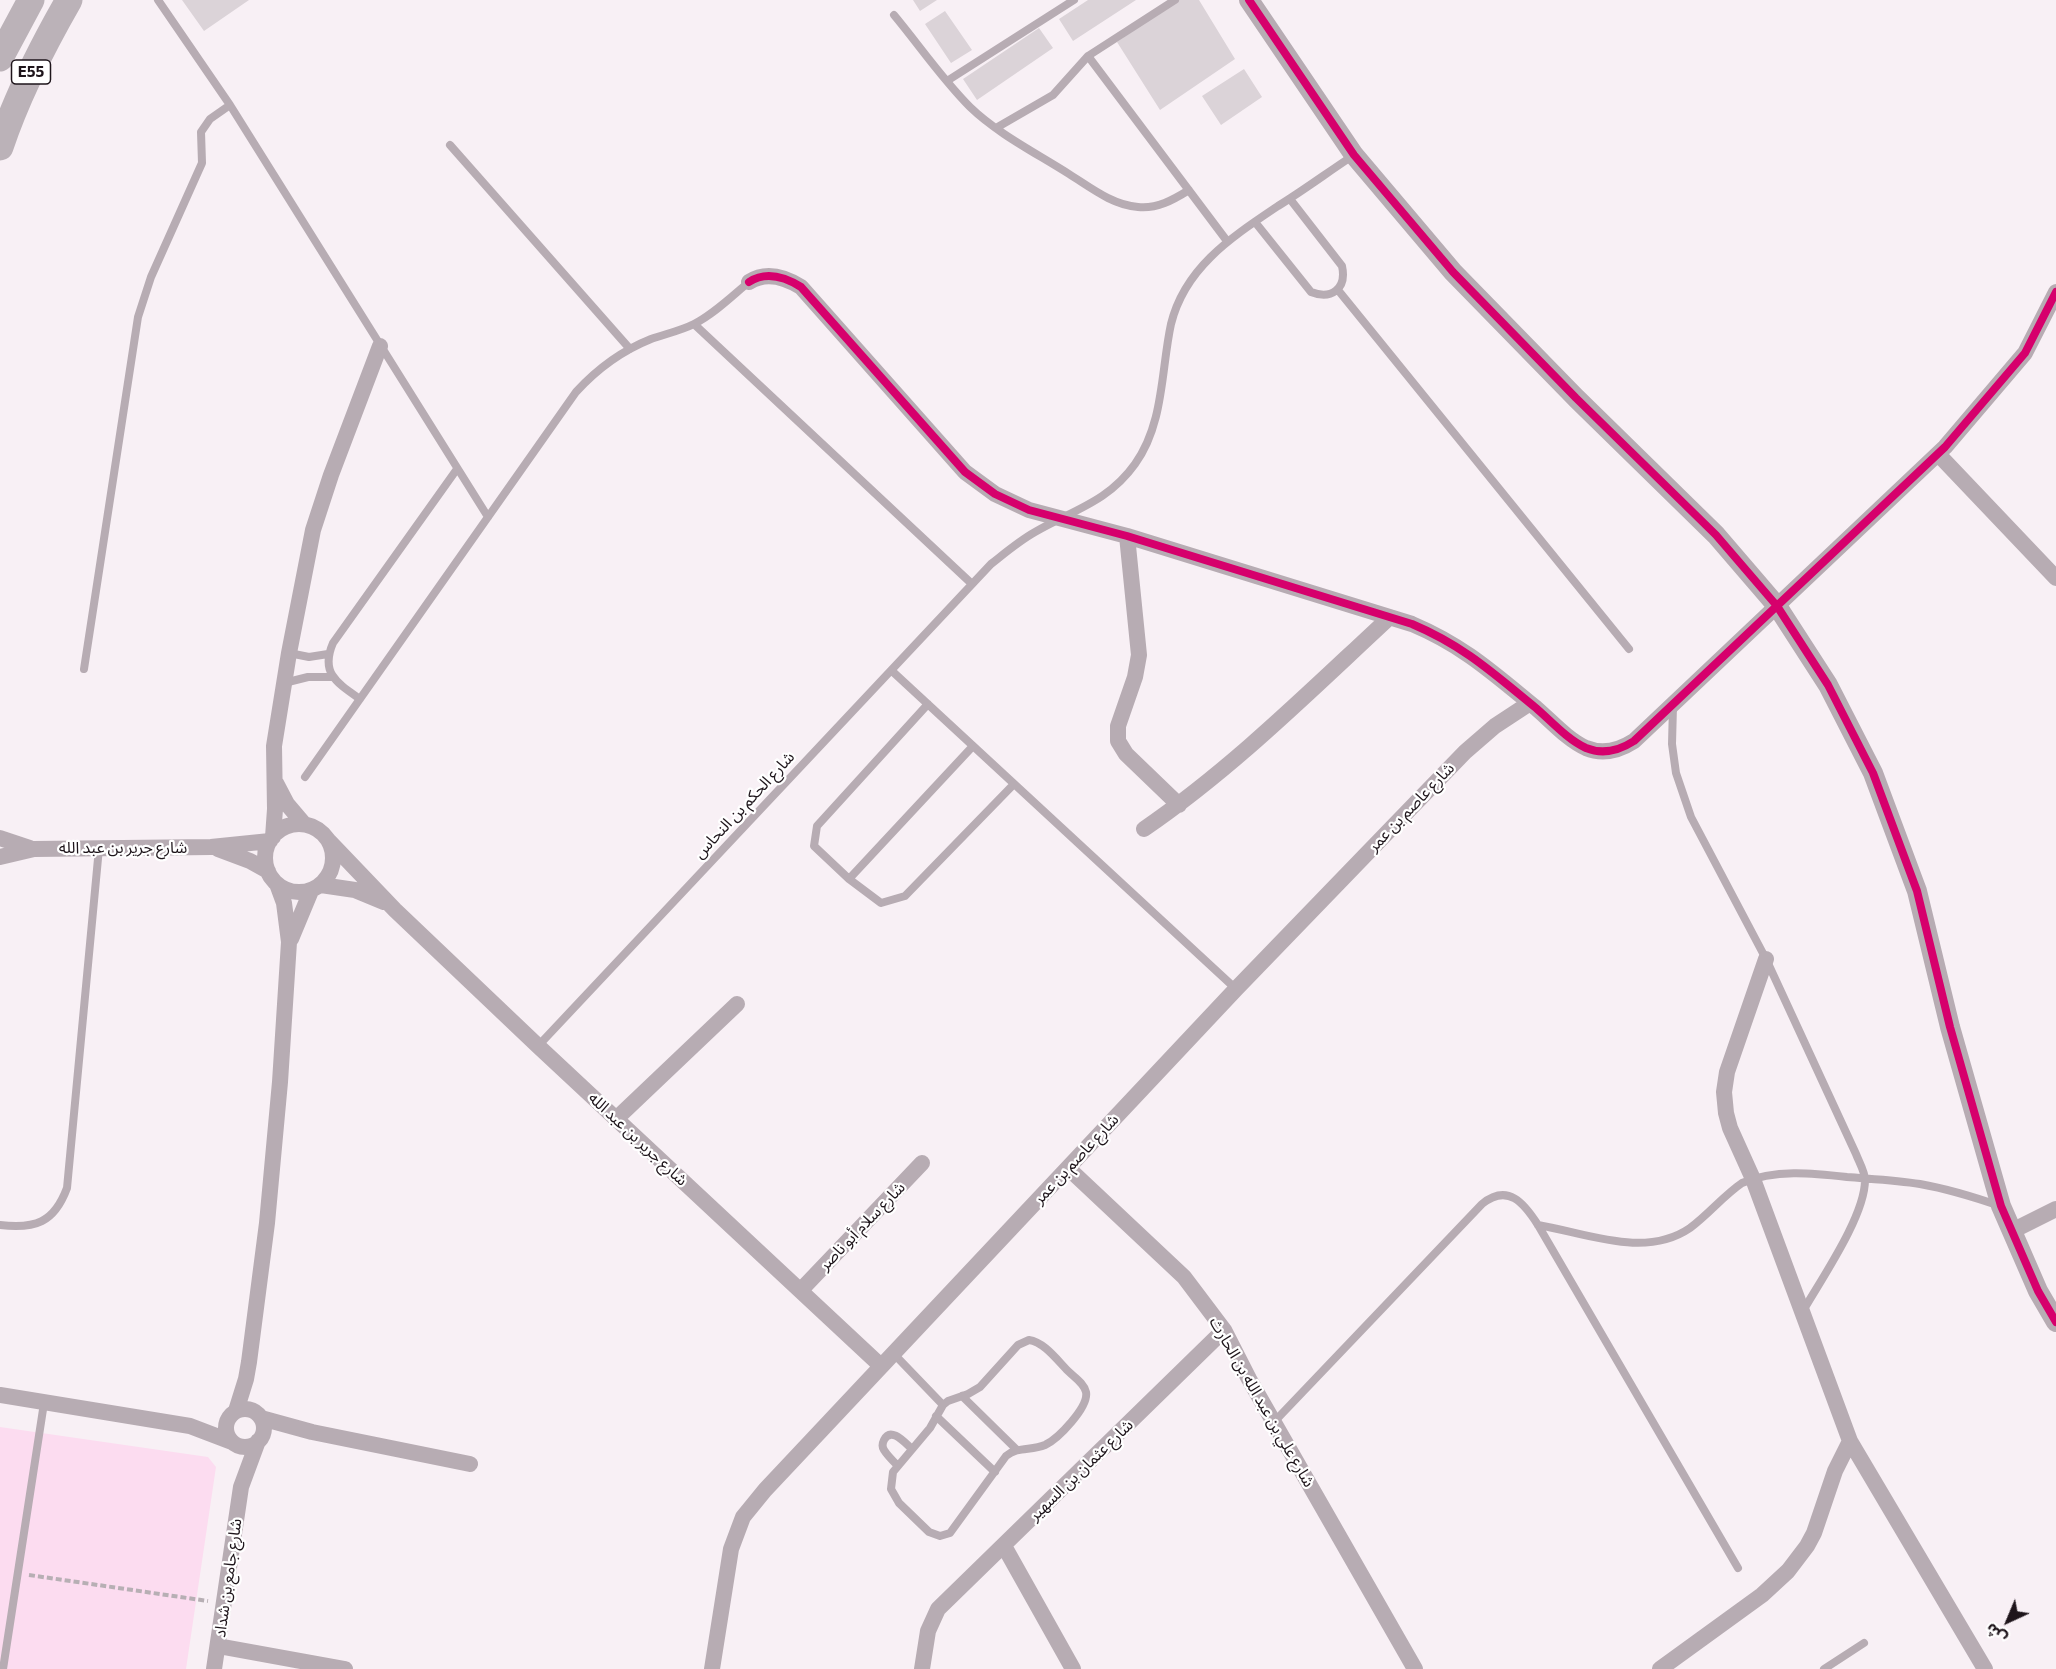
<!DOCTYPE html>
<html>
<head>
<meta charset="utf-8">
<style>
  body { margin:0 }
  #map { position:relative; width:2056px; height:1669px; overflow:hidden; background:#f8f0f5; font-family:Commissioner,"Noto Sans Arabic",sans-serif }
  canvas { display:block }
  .north { position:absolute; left:1978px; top:1591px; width:60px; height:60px; -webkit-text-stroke:4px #fff; paint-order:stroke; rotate:224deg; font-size:16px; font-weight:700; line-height:24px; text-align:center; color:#1e151b }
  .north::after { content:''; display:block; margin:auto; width:21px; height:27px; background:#1e151b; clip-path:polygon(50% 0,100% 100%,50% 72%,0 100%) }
</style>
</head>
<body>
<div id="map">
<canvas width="2056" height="1669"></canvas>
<div class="north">ش</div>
</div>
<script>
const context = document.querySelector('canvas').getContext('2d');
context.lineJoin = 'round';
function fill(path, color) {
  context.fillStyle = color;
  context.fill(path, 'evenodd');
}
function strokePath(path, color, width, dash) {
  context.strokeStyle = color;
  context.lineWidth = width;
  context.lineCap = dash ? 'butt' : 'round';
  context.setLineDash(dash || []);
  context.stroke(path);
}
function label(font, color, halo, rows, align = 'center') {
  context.font = font + ' Commissioner,"Noto Sans Arabic",sans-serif';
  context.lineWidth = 4.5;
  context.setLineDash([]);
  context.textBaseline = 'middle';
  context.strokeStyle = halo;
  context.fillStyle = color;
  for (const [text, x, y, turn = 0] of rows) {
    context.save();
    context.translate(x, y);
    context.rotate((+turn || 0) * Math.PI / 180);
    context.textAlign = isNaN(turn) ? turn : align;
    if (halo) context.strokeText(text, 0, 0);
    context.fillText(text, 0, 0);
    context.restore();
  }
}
const green = new Path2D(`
  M0,1427l208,30 8,10 -30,202h-186z`);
const building = new Path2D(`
  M182,0h67l-45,31z
  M913,0h24l-17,11z
  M1088,0h48l-63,41 -14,-22z
  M1178,0h21l36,59 -75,51 -43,-68z
  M945,11l27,39 -21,13 -26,-39z
  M1039,28l14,20 -76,52 -14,-21z
  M1244,69l18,28 -41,28 -19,-29z`);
const path = new Path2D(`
  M29,1575l179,26`);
const service = new Path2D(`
  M158,0l72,105 258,412
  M894,15c25,30 48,64 76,92 28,27 66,46 99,67 21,13 43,31 69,33 19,2 35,-7 51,-17
  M1088,56l139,185
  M947,81l127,-81
  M996,128l57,-33 35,-39 87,-56
  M450,145l180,204
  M1255,222l56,70c20,8 36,-3 31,-26l-52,-67
  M1338,290l291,359
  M694,324l278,260
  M289,653l20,4 19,-3
  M84,669l54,-352 13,-40 51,-114 -1,-31 9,-13 20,-14
  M892,671l344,318
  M284,683l24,-6h25
  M360,699c-23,-16 -40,-26 -27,-56l124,-174
  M928,704l-111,122 -3,20 35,33 32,24 24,-7 109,-112
  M1673,706l-1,38 4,29 15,44 75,142 90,195c3,8 9,18 9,26 0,36 -43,98 -62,131
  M305,777l271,-385c21,-23 45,-41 75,-53 14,-5 29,-8 43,-15 20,-10 38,-28 55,-42
  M849,879l124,-133
  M538,1046l453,-482c14,-11 28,-23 44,-32 38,-22 73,-30 100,-68 29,-40 26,-94 36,-140 14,-57 61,-87 107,-118 26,-16 50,-34 76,-51
  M0,1225c35,4 54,-2 67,-37l32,-340
  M1538,1225c48,8 107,34 152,3 19,-14 33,-32 52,-45 33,-14 70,-10 105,-6 24,2 49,3 73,7 28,5 54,13 80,22
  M1029,1340c15,2 28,20 39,31 6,6 16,12 18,21 3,15 -28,47 -41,53 -14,6 -27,1 -39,11l-56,77 -10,3 -11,-4 -30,-29 -8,-14 2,-17 37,-44 13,-23 5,-4 20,-7 12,-7 38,-42z
  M893,1353l50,52
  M962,1396l54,53
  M936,1416l59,56
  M1274,1422l208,-218c26,-21 42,-1 56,21l200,343
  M897,1465c-4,-4 -10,-10 -13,-15 -2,-3 -2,-6 0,-10 7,-14 21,3 28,9
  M3,1669l41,-266
  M1824,1669l40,-26`);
const minor = new Path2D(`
  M749,282c17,-11 36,-5 52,5l164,185 30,22 34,16 98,26 285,88c52,22 81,49 124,84 15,13 32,32 50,40 17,7 34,2 48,-7l311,-294 80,-94 31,-61
  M1938,454l118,124
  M1127,536l12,119 -4,22 -17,49v15l8,13 53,51
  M276,783l11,21 17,20
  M265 858a34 34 0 1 1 68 0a34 34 0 1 1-68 0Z
  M1144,829c89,-61 166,-138 246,-212
  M273,837l2,-28 -1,-63 15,-93 24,-123 18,-55 49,-129
  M0,838l30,10
  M329,841l66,69 143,136 343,320
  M218,849l32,12 18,10
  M0,857l34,-8 177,-2 59,-6
  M321,885l34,5 29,12
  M291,939l20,-48
  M1766,959l-39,113 -3,20 2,21 4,15 23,51 97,262 135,228
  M616,1119l121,-115
  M1068,1168l116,109 40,53 25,49 166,290
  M2012,1231l44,-22
  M801,1290l121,-127
  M0,1395l190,31 42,16
  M226 1428a19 19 0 1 1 38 0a19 19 0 1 1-38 0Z
  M236,1411l10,-32 3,-17 18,-139 13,-141 9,-140 -5,-39 -7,-19
  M261,1418l51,14 158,32
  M1004,1546l69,123
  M218,1646l127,23
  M214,1669l27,-182 17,-46
  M712,1669l19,-120 12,-32 22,-27 471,-501 229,-237 30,-26 35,-23
  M922,1669l6,-38 10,-22 286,-279
  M1660,1669l102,-74 26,-24 19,-25 7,-13 21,-62 15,-30`);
const tertiary = new Path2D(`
  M1249,0l105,155 99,117 123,126 140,137 61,71 51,79 45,88 44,118 33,136 51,179 37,85 18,31`);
const trunk = new Path2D(`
  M0,58l31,-58
  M0,147c17,-51 42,-100 69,-147`);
const cycleway = new Path2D(`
  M1249,0l105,155 99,117 123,126 140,137 61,71 51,79 45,88 44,118 33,136 51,179 37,85 18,31
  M749,282c17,-11 36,-5 52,5l164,185 30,22 34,16 98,26 285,88c52,22 81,49 124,84 15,13 32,32 50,40 17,7 34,2 48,-7l311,-294 80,-94 31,-61`);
const shields = [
  [31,72,39]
];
const shieldNames = [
  ["E55",31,72]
];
const streetNames = [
  ["شارع الحكم بن النحاس",744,805,-47],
  ["شارع عاصم بن عمر",1411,807,-46],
  ["شارع جرير بن عبد الله",123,848],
  ["شارع جرير بن عبد الله",638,1139,43],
  ["شارع عاصم بن عمر",1076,1159,-47],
  ["شارع سلام أبو ناصر",862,1226,-46],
  ["شارع علي بن عبد الله بن الحارث",1262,1402,60],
  ["شارع عثمان بن السهير",1081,1470,-44],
  ["شارع جامع بن شداد",228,1578,-82]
];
fill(green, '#fcdcf0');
fill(building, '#dbd3d8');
strokePath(path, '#b7afb4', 4, [6, 3]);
strokePath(service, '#b7acb3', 8);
strokePath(minor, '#b7acb3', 16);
strokePath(tertiary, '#b7acb3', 20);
strokePath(trunk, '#bbb2b8', 27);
strokePath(cycleway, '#d6006c', 8);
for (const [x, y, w] of shields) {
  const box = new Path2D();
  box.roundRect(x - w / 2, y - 12, w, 24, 4.5);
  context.fillStyle = '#fff';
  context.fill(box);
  strokePath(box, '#1e151b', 1.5);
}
label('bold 15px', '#1e151b', null, shieldNames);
label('16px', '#1e151b', '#fff', streetNames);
</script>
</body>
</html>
